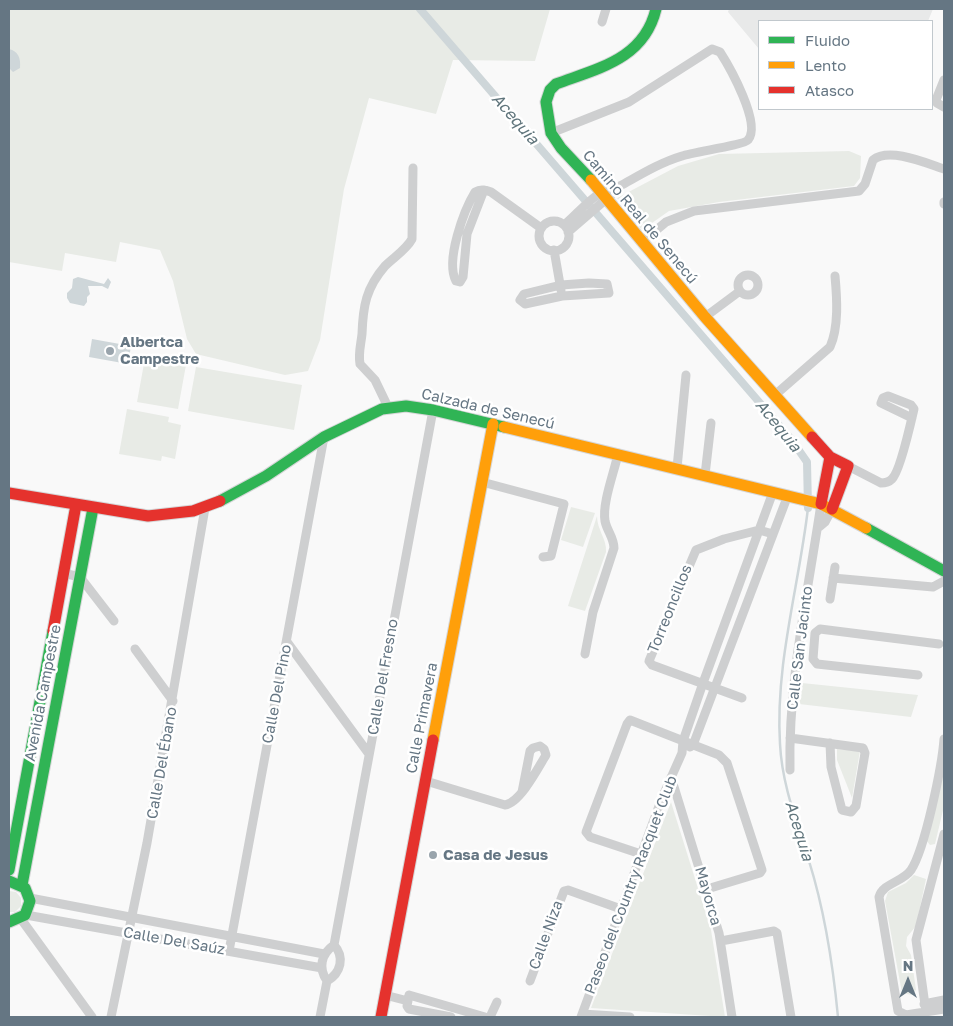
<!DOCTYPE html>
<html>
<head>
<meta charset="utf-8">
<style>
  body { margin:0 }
  #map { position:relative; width:953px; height:1026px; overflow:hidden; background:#f9f9f9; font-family:"Golos Text",sans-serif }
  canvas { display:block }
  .frame { position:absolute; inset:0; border:10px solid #657683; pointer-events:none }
  .legend { position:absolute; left:758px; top:20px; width:175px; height:90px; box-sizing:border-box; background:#fff; border:1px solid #c1c8cd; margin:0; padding:6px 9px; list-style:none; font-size:15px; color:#657683 }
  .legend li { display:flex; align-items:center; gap:10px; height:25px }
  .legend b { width:25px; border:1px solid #c1c8cd }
  .north { position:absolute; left:883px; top:956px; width:50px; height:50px; -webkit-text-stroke:4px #fff; paint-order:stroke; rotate:0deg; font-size:14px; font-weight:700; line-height:20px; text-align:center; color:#657683 }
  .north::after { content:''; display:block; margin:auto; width:18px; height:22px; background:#657683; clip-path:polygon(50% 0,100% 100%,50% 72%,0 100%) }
</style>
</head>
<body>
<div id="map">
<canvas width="953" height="1026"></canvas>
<div class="frame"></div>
<ul class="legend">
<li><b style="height:6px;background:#30b455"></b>Fluido</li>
<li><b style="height:6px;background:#ff9f0a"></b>Lento</li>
<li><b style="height:6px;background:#e5322d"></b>Atasco</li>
</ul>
<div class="north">N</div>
</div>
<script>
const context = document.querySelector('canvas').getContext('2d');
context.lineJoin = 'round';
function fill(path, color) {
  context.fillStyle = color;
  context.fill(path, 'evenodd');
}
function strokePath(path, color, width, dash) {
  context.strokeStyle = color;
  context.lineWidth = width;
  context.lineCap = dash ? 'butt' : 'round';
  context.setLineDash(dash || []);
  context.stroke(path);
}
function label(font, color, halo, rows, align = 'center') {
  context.font = font + ' "Golos Text",sans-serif';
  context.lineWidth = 5;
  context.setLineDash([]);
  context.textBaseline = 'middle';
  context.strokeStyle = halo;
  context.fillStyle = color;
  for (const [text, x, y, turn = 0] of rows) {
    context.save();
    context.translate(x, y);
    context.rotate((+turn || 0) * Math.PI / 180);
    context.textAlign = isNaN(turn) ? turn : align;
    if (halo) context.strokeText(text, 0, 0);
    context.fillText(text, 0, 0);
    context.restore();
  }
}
const built = new Path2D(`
  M729,9h204l-5,12h-169v28l-31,-37z`);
const green = new Path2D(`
  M9,9h541l-15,52 -82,-1 -17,54 -67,-16 -25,91 -24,151 -12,31 -23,4 -89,-21 -9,-15 -14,-58 -13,-31 -40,-8 -4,20 -51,-9 -3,18 -53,-9z
  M849,151l12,5 -1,22 -6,8 -135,16 -50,9 -27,19 -25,-32 61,-32 41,-12z
  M145,358l41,7 -8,44 -41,-7z
  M196,367l106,18 -8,45 -106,-19z
  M127,409l42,8 -1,5 13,3 -6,34 -13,-3 -1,5 -42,-7z
  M571,507l24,6 -12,34 -22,-7z
  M597,516c0,14 10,23 9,36l-21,59 -17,-5z
  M802,683l116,12 -7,22 -112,-13z
  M837,749l23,2 -8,47 -15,-38z
  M944,759v47l-9,38 -5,1 -4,-5 4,-8z
  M671,802l40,128 14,87 -134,-9z
  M914,875l12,4 -10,47 -9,11 -1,9 5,9 5,35 -4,5 -10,-2 -17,-92 3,-9 18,-9z
  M9,891l7,1 5,6v8l-6,6h-6z`);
const water = new Path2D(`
  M9,49c9,2 12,9 11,19l-7,4 -4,-4z
  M78,277l26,7 4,-6 3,4 -3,7 -6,-3h-14l2,8 -3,3v5l-3,4 -14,-3 -3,-5v-5l5,-5 1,-9z
  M92,339l39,7 -3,18 -39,-7z`);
const stream = new Path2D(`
  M808,508c-9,78 -33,156 -28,236 2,41 17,78 29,117 16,51 24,104 29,156`);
const canal = new Path2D(`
  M420,9l371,430 16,23 1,46`);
const street = new Path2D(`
  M602,22l4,-13
  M944,80l-8,20 1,3 7,4
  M551,133l78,-31 83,-53 8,3c9,14 42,72 28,88 -4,5 -55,12 -66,16 -23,7 -42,19 -62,30 -6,3 -13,3 -18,6 -14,8 -26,23 -38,33
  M484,190l-17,44 -4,43 -3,5 -4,-1c-11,-20 8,-71 19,-89 5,-3 11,-2 16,0l50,36
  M944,204v-2
  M539 236a15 15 0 1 1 30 0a15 15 0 1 1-30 0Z
  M568,232l43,-37
  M642,242l24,-20 28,-11 165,-20 6,-7 8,-24c16,-13 53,3 71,9
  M554,250l7,40
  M738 285a10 10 0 1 1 20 0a10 10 0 1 1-20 0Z
  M589,283l18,1 2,9 -47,3 -37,8 -5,-4 4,-6 37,-9z
  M705,317l35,-26
  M775,395l55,-48c9,-20 7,-49 5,-71
  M388,407l-13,-27 -15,-16c-2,-10 1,-20 2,-30 1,-28 4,-46 23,-68 9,-9 21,-16 27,-27l1,-71
  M848,466l33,17c4,0 8,-1 11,-4 8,-7 19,-57 22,-70l-3,-4 -23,-9 -5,2 -2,5 31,15
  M677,468l9,-93
  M705,475l6,-52
  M482,482l82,22 -13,52 -8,1
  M819,527l6,-5 7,-13
  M63,573l17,4 34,44
  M833,578l100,9 11,-6
  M830,599l5,-32
  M287,642l82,112
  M135,649l38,52
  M585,654l8,-42 21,-64c0,-10 -7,-17 -9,-27 -3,-18 9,-48 13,-67
  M918,675l-101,-11 -4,-5 2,-26 5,-4 119,15
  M742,698l-90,-33 -3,-4 47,-111 28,-11 35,-9 14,4
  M790,738l73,10 2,5 -9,53 -5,6 -9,-2 -11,-43 -1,-24
  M944,739c-2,27 -19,110 -33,131 -8,12 -28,13 -32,27l19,114 8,4 38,-6
  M690,747l3,-2 95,-250
  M790,770c-2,-89 18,-178 31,-266
  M671,777l48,156 13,84
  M426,781l79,24c15,-2 33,-37 41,-50l-2,-6 -4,-3 -7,2 -3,3 -8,41
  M641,854l-51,-17 -4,-5 41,-108 3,-4 89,35 8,8 35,107 -2,3 -53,16
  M30,898l294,56
  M26,915l296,53
  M21,919l71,98
  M721,941l53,-10 3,2 14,84
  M229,951l95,-514
  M327,981c14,-8 18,-24 7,-36
  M530,981l34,-90 4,-1 53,19
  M385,995l23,6
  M924,1004l20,-4
  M926,1012l-10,-72 28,-106
  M582,1014l48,3
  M111,1017l36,-174 58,-335
  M320,1017l7,-36c-9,-13 -6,-27 7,-36l99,-535
  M451,1017l-42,-8 -2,-3 2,-11 76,22
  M490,1017l7,-15
  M581,1017l81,-219 20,-45 1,-12 20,-58 70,-191`);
const fast = new Path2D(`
  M591,180l-30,-32 -10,-15 -5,-31 4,-12 6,-6c43,-16 88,-25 100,-75
  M220,501l46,-25 58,-39 58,-28 24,-3 27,4 71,17
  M866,528l78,43
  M9,870l44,-239
  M9,881l16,7 5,13 -5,14 -16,7
  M22,885l71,-377`);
const slow = new Path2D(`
  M591,180l114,137 107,120
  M504,427l317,77 45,24
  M433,740l60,-316`);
const jam = new Path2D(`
  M812,437l18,20 18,9 -16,43
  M9,493l139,23 45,-5 27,-10
  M821,504l9,-47
  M53,631l23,-126
  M381,1017l52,-277`);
const markers = [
  [110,351,5,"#99a4ac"],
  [433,855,5,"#99a4ac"]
];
const streetNames = [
  ["Camino Real de Senecú",640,217,50],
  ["Calzada de Senecú",488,409,13],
  ["Torreoncillos",670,609,-68],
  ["Calle San Jacinto",800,648,-83],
  ["Calle Del Fresno",383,677,-80],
  ["Avenida Campestre",43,693,-79],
  ["Calle Del Pino",277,694,-79],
  ["Calle Primavera",422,718,-79],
  ["Calle Del Ébano",162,763,-80],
  ["Paseo del Country Racquet Club",631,885,-69],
  ["Mayorca",708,896,74],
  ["Calle Niza",546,935,-70],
  ["Calle Del Saúz",174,941,10]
];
const poiNames = [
  ["Albertca",120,342],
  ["Campestre",120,359],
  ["Casa de Jesus",443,855]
];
const waterNames = [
  ["Acequia",515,119,49],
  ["Acequia",778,426,51],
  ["Acequia",799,831,73]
];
fill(built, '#e8e9e9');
fill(green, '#e8ebe6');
fill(water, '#ced6d9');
strokePath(stream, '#ced6d9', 2.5);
strokePath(canal, '#ced6d9', 8);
strokePath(fast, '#d5d6d7', 13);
strokePath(slow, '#d5d6d7', 13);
strokePath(jam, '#d5d6d7', 13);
strokePath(street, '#cecfd0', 9);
strokePath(fast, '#30b455', 11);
strokePath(slow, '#ff9f0a', 11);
strokePath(jam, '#e5322d', 11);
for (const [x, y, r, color] of markers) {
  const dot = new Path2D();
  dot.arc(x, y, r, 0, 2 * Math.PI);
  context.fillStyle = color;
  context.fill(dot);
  strokePath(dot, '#fff', 2);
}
label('15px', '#657683', '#fff', streetNames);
label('bold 15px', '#657683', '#fff', poiNames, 'left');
label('italic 16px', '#60757c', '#fff', waterNames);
</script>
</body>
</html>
